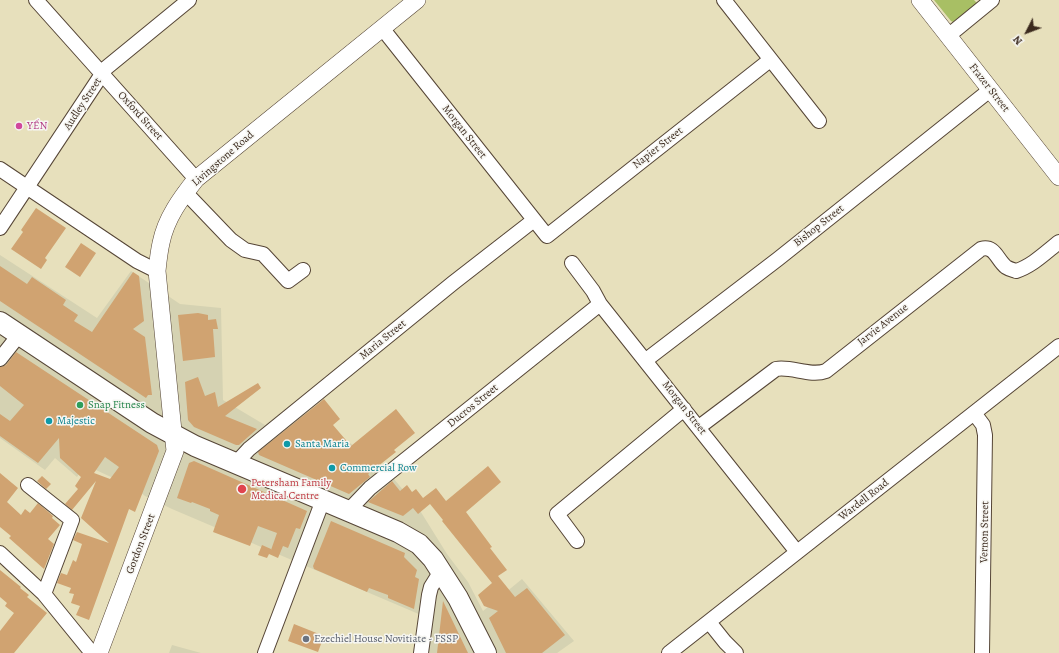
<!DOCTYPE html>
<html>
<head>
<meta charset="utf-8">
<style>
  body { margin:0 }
  #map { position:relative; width:1059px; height:653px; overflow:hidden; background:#e7e0bc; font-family:Alegreya,serif }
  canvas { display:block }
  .north { position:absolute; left:1007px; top:12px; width:40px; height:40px; -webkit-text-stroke:3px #f6f6f2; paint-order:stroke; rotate:228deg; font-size:11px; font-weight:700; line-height:16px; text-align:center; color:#3b2a1e }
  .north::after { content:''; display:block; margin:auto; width:14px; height:18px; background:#3b2a1e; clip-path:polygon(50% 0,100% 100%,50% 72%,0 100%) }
</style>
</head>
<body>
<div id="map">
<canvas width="1059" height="653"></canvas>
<div class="north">N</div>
</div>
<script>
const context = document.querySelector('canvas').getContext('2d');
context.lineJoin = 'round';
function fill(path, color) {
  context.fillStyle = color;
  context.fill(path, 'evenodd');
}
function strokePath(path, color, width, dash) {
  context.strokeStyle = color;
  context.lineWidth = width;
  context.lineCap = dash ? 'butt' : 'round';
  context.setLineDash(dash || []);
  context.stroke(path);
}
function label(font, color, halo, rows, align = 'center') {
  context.font = font + ' Alegreya,serif';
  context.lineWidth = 3;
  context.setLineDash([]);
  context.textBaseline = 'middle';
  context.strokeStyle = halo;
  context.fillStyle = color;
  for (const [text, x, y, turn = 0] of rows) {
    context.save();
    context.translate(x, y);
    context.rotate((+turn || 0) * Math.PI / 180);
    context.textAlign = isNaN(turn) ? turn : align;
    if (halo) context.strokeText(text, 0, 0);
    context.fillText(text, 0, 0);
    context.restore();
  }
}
const built = new Path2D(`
  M0,255l97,63 34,-47 49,33 41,4 2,92 42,25 28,-22 91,64 35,42 28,45 21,28 15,29 39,-32 52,62 -17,12h-141l5,-38 -249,-106 -27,-13 -10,-8 -50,-23 -8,12 -22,-19 -10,12 -45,-32z
  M172,645l29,8h-32z`);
const green = new Path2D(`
  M934,0h40l3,3 -24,19 -2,-1z`);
const building = new Path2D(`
  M36,208l30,20 -21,30 2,2 -6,9 -30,-20 12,-17 -2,-2z
  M81,243l15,10 -16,24 -15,-10z
  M0,266l27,18 5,-7 34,23 -3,5 15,10 -4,6 18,11 41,-60 6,4 5,45 -11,8 12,8 7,58h-4l-2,3 -146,-97z
  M198,313l10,2v5l8,-1 2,10h-5l2,28 -32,4 -5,-46z
  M16,352l141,93 2,6 -24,61 -6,-3 -40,111 -13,-5 4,-9 -9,-3 3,-9 -5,-1 2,-5 -14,-5 4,-10 6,2 6,-15 3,2 6,-18 -9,-4 4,-8 32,11 -28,-25 15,-37 -24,29 -7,-6 13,-15 -3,-3 6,-9 -21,-19 -1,-20 -21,25 -38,-27v-22l10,7 14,-16 -24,-19v-19l6,-2zM105,457l14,10 -9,12 -16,-6z
  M198,377l7,19 10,-4 3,15 40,-24 3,5 -36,28 32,13 -18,16h-3l-42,-18 -6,-7 -3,-38z
  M324,399l16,20 -7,6 18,21 45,-37 19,24 -21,17 2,2 -28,22 2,3 -21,17 -90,-39 -1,-3z
  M194,461l113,50 -7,18 -4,-1 -8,20 -5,-2 -5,12 -9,-4 -2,4 -9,-3 4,-10 9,4v1l6,-17 -19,-7 -8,20 -37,-14 6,-17 -9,-4v-2l-18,-7 -1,1 -14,-5 12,-35z
  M488,466l13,16 -35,30 26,35 -2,1 17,22 -9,6 17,21 12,-9 38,47 -23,18h-36l-17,-35 9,-7 -14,-5 -6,-11 14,-12 -50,-62 1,-1 -13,-16 -12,10 -5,-6 -10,8 -35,-14 24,-21 8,10 7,-6 5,7 4,-3 7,9 13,-10 10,13z
  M0,473l18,15 -11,14 14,13 4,-6 5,4 8,-10 15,13 -1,2 8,7 -12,14 6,5 -10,25 -35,-31 2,-2 -11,-9z
  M42,476l9,8 -5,5 -9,-8z
  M331,521l74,32 -1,4 13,13 -2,7 4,2 -5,30 -26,-11v-3l-19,-7 -2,4 -53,-23 -1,-3z
  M0,570l21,17 -1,1 9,7 -2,2 20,16 -33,40h-14v-22l14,-18 -9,-7 2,-3 -7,-6z
  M443,601l25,52h-31z
  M294,624l30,12 -6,16 -30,-11z`);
const minor = new Path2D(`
  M36,0l160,179
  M724,0l95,121
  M382,28l165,208 223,-176
  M948,36l44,-36
  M0,169l137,92 20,10
  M185,192l46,48 14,10 18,4 25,27 15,-11
  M0,228l106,-160 83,-68
  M572,263l21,28 7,13 197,248
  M0,359l19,-24
  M646,360l132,-101 212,-169
  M974,413l9,12 2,10 -3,218
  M699,427l77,-58c16,-3 34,8 50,2l155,-122c14,-4 16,11 25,18 3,2 7,3 10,4 16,-5 29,-18 43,-29
  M236,463l13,-14 204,-166 81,-63
  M28,485l44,35 -28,74
  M348,511l22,-23 230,-184
  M577,541l-20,-27 127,-105
  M0,553l44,41 48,59
  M709,622l16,20 11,11
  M265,653l58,-153
  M421,653l8,-58 2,-8 10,-16
  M669,653l390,-307`);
const major = new Path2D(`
  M920,0l139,177
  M99,653l76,-202 -18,-180c1,-10 2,-19 4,-28 5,-25 20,-45 35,-64l221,-179`);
const highway = new Path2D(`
  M0,322l152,101 43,23 203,86 21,12 14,15 25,39 28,55`);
const markers = [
  [19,126,4,"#d1479c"],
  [80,405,4,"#2e9e5b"],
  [49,421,4,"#0f9aa8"],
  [287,444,4,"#0f9aa8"],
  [332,468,4,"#0f9aa8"],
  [242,489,5,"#e0444e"],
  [306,639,4,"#6b7280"]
];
const streetNames = [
  ["Frazer Street",989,88,52],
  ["Audley Street",83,104,-57],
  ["Oxford Street",140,116,48],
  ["Morgan Street",464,132,52],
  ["Napier Street",658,148,-38],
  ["Livingstone Road",223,159,-41],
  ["Bishop Street",819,226,-38],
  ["Jarvie Avenue",883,325,-38],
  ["Maria Street",383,340,-39],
  ["Ducros Street",473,406,-39],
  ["Morgan Street",684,408,52],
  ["Wardell Road",864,500,-38],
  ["Vernon Street",985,532,-89],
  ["Gordon Street",141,544,-69]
];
const hotelNames = [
  ["YẾN",27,126]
];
const leisureNames = [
  ["Snap Fitness",88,405]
];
const cultureNames = [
  ["Majestic",57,421],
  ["Santa Maria",295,444],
  ["Commercial Row",340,468]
];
const healthNames = [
  ["Petersham Family",251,483],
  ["Medical Centre",251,496]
];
const worshipNames = [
  ["Ezechiel House Novitiate - FSSP",314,639]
];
fill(built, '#d5d2b2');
fill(green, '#a8bf64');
fill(building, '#d0a371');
strokePath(minor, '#554536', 16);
strokePath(major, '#554536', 18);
strokePath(highway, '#554536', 22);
strokePath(minor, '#fff', 14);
strokePath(major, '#fff', 17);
strokePath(highway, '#fff', 20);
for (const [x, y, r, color] of markers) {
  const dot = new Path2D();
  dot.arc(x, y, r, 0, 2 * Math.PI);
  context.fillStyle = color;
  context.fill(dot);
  strokePath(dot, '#f6f6f2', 1.5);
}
label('11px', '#3b2a1e', '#f6f6f2', streetNames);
label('11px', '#b23c85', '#f6f6f2', hotelNames, 'left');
label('11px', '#27864d', '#f6f6f2', leisureNames, 'left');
label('11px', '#0d838f', '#f6f6f2', cultureNames, 'left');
label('11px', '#be3a42', '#f6f6f2', healthNames, 'left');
label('11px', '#5b616d', '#f6f6f2', worshipNames, 'left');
</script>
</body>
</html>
